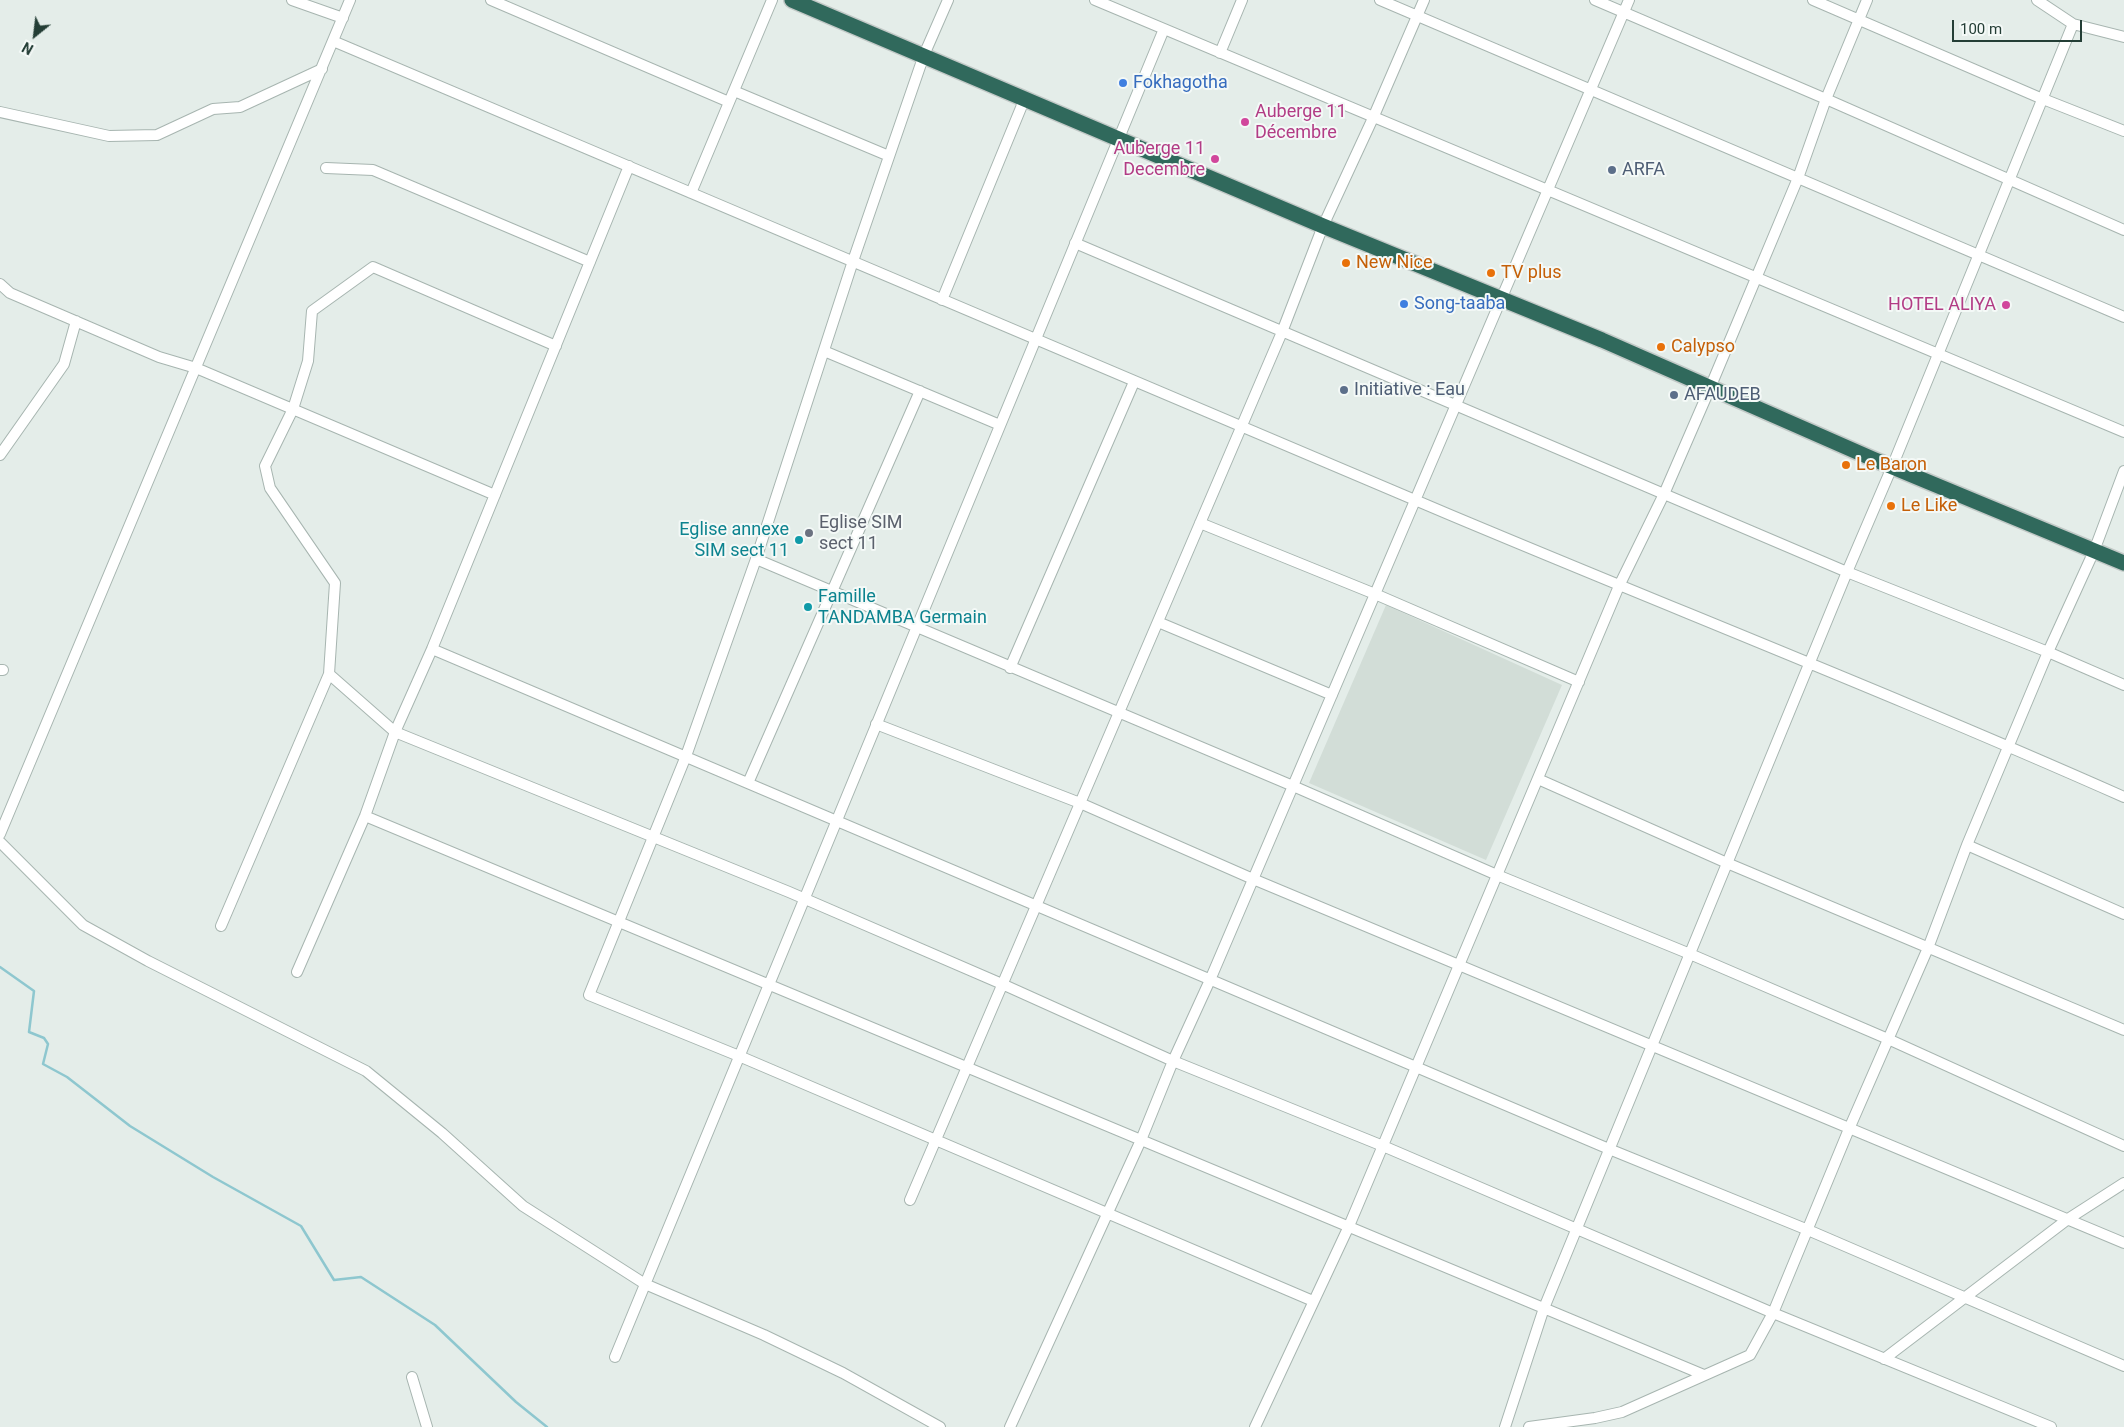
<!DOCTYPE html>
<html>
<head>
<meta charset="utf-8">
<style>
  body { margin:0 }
  #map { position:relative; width:2124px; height:1427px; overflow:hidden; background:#e4ede9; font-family:Roboto,sans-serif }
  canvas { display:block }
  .north { position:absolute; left:10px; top:10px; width:50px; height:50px; -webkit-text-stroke:4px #f4f9f7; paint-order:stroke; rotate:209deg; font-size:14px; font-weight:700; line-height:20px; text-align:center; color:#243e36 }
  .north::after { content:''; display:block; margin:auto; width:18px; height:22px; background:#243e36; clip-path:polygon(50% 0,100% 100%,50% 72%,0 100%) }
  .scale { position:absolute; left:1952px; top:20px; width:130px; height:22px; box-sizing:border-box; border:2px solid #243e36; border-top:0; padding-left:6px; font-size:15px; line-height:18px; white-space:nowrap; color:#243e36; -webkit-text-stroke:4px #f4f9f7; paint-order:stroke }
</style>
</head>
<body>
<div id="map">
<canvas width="2124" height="1427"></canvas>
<div class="north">N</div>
<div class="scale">100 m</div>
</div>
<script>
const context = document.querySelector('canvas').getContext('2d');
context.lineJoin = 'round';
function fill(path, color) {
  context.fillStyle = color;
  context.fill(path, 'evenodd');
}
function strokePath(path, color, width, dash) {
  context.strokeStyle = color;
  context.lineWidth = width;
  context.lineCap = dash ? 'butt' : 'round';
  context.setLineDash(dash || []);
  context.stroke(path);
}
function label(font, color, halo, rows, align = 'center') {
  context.font = font + ' Roboto,sans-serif';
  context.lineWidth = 4;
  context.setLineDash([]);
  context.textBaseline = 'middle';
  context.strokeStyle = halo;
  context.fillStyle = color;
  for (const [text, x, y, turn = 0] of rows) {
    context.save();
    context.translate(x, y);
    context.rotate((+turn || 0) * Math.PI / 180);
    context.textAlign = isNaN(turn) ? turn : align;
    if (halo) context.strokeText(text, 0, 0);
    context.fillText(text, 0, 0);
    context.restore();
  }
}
const built = new Path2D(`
  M1386,605l176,80 -76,175 -177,-77z`);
const stream = new Path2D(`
  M0,967l34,24 -5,41 15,6 4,6 -5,20 24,13 63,49 83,51 88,49 33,54 27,-3 74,48 81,77 31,25`);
const minor = new Path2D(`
  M292,0l51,18
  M491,0l238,102
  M948,0l-24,55 -71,206 -97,298 -70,197 -97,239 150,61 574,245
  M1095,0l1029,432
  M1380,0l744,317
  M1595,0l231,99 298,131
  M1813,0l225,97 86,34
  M2037,0l36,24 51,13
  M333,41c372,157 743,317 1115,473 226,95 453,184 676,283
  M1220,53l22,-53
  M734,91l155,65
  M0,112l109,24 48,-1 56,-26 27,-2 82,-38
  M326,168l47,2 217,92
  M691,193l81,-193
  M1075,243l772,329 201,80 76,33
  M0,284l10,9 149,64 37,11 299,127
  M942,300l83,-202
  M556,346l-183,-79 -61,44 -4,50 -15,48 -28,57 5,22 65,95 -6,91 66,58 394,160 213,92 171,77 210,85 390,167 278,114
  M824,351l176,74
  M0,455l64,-91 12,-43
  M1200,523l175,71 204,88
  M756,559l537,227 204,89 193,79 198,85 236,107
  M1158,622l174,73
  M432,649l1177,500 199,81 316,136
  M1010,668l124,-286
  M0,670h3
  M876,724l204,79 173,76 871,364
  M1538,779l189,84 397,167
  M748,783l172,-392
  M365,816l1339,559
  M0,834l350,-834
  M0,842l83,83 65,36 218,110 76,62 81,73 122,78 119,51 79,38 97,54
  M1967,845l157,69
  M221,926l108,-252
  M297,972l68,-156 30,-84 37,-83 197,-483
  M910,1200l372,-868 41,-106 50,-108 51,-118
  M615,1357l549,-1328
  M1884,1359l184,-140 56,-36
  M412,1377l15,50
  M1010,1427l131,-287 32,-79 37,-81 419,-980
  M1255,1427l94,-201 270,-640 45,-92 46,-106 88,-210 28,-79 41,-99
  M1505,1427l39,-119 303,-736 45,-105 181,-443
  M1529,1427l66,-9 27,-6 128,-57 23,-42 76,-184 79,-181 39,-103 81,-193 46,-101 30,-80`);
const highway = new Path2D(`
  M792,0l531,226 279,114 271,119 251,104`);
const markers = [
  [1123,83,5,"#3f7fe0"],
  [1245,122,5,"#d1479c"],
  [1215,159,5,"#d1479c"],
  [1612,170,5,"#5c6f8a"],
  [1346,263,5,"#e8710a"],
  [1491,273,5,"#e8710a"],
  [1404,304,5,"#3f7fe0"],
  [2006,305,5,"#d1479c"],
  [1661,347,5,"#e8710a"],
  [1344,390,5,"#5c6f8a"],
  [1674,395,5,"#5c6f8a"],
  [1846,465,5,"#e8710a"],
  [1891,506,5,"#e8710a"],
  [809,533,5,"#6b7280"],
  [799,540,5,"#0f9aa8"],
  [808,607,5,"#0f9aa8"]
];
const shopNames = [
  ["Fokhagotha",1133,83],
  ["Song-taaba",1414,304]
];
const hotelNames = [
  ["Auberge 11",1255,112,"left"],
  ["Décembre",1255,133,"left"],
  ["Auberge 11",1205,149],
  ["Decembre",1205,170],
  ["HOTEL ALIYA",1996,305]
];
const serviceNames = [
  ["ARFA",1622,170],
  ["Initiative : Eau",1354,390],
  ["AFAUDEB",1684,395]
];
const foodNames = [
  ["New Nice",1356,263],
  ["TV plus",1501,273],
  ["Calypso",1671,347],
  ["Le Baron",1856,465],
  ["Le Like",1901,506]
];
const worshipNames = [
  ["Eglise SIM",819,523],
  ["sect 11",819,544]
];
const cultureNames = [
  ["Eglise annexe",789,530],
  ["SIM sect 11",789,551],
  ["Famille",818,597,"left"],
  ["TANDAMBA Germain",818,618,"left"]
];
fill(built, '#d2ddd7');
strokePath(stream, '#8ec7cf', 2.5);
strokePath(minor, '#a7b5b0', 12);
strokePath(highway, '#c2c9c7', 18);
strokePath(minor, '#fff', 10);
strokePath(highway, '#30695c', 15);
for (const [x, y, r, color] of markers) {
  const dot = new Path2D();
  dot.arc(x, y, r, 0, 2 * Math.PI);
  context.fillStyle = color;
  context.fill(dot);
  strokePath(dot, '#f4f9f7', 2);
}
label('18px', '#366cbe', '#f4f9f7', shopNames, 'left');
label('18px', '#b23c85', '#f4f9f7', hotelNames, 'right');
label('18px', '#4e5e75', '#f4f9f7', serviceNames, 'left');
label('18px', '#c56008', '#f4f9f7', foodNames, 'left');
label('18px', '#5b616d', '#f4f9f7', worshipNames, 'left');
label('18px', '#0d838f', '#f4f9f7', cultureNames, 'right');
</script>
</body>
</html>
